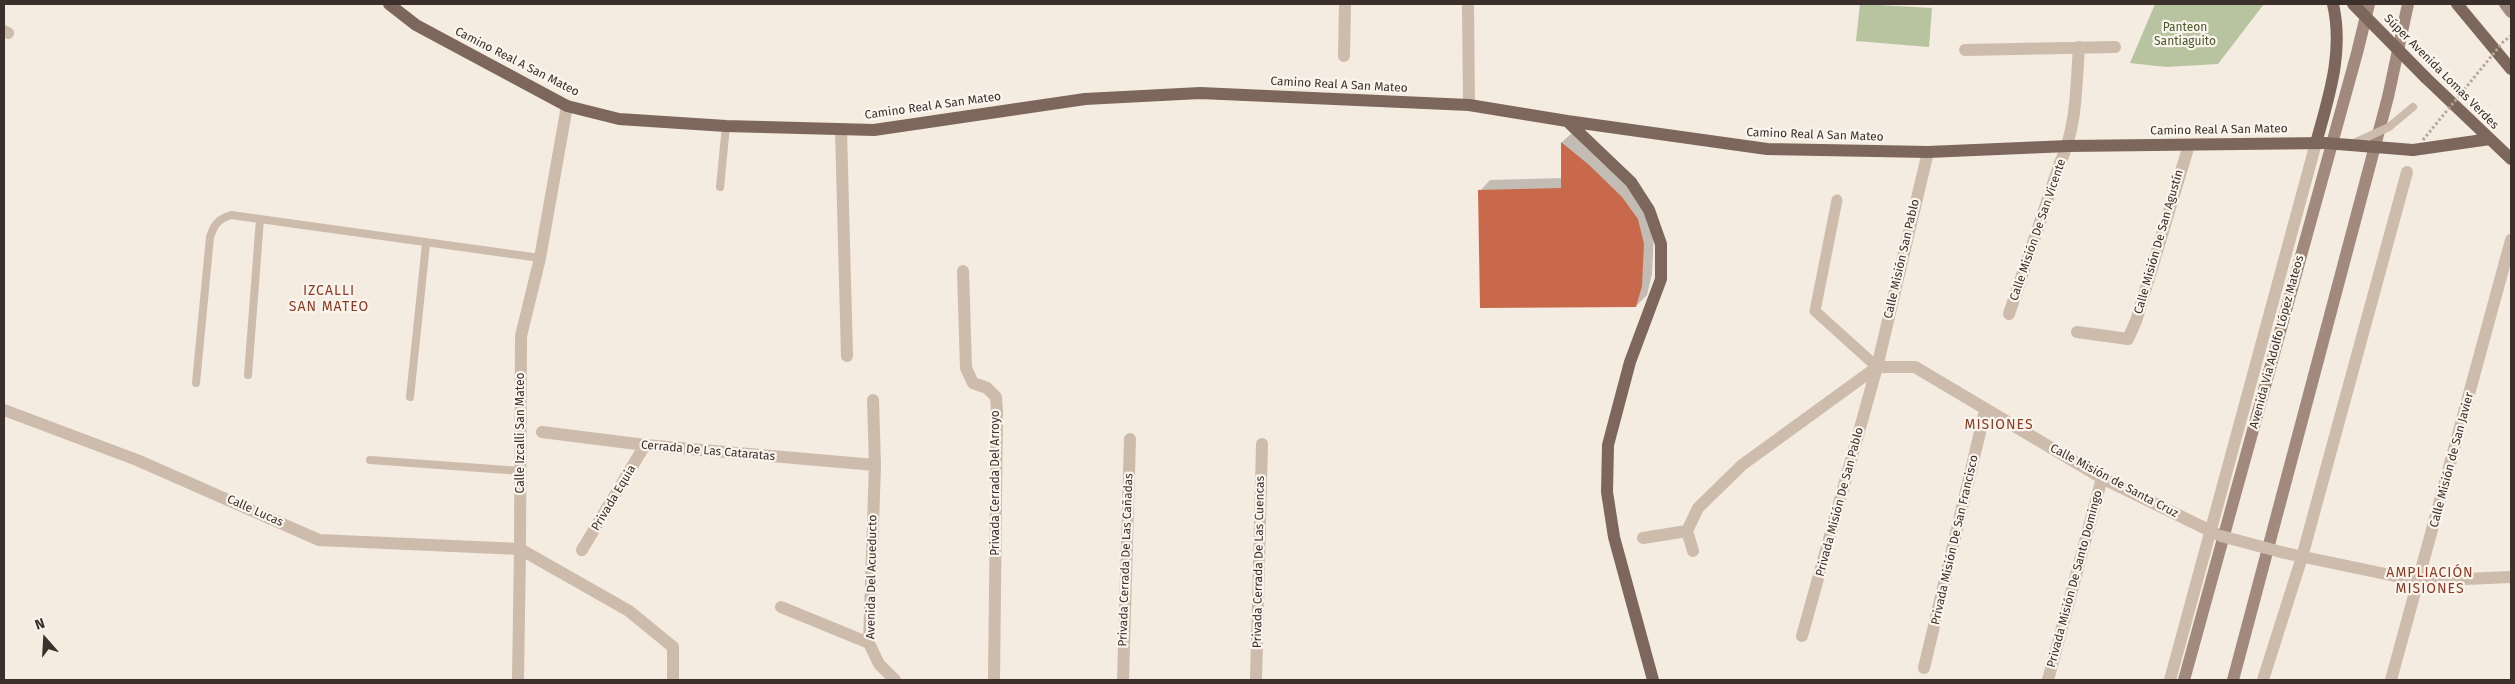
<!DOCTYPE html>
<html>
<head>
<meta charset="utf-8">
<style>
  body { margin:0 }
  #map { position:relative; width:2515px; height:684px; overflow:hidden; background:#f4ebe1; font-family:"Fira Sans",sans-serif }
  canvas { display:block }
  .frame { position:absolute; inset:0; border:5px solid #3b302b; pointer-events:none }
  .north { position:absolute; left:20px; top:614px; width:50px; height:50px; -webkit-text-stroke:4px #fbf5ee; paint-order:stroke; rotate:341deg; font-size:14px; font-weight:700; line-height:20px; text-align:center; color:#3b302b }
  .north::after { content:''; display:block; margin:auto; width:18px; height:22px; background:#3b302b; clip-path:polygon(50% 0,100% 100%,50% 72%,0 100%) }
</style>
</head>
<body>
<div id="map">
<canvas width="2515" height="684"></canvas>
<div class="frame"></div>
<div class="north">N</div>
</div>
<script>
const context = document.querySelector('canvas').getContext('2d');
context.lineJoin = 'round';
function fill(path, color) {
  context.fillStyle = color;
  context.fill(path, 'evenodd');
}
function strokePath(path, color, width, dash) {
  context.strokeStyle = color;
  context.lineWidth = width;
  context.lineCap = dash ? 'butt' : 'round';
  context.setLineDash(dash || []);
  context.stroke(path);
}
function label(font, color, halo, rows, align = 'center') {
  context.font = font + ' "Fira Sans",sans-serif';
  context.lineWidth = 4.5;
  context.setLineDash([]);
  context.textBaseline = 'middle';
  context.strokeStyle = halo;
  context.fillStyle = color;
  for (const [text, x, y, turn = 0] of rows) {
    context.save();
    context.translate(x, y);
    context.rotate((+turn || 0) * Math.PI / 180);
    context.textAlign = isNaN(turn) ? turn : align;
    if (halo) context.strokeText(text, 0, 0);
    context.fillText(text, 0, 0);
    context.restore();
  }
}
const green = new Path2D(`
  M1860,4l72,4 -3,39 -73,-6z
  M2155,4h109l-46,60 -52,3 -36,-4z`);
const shadow = new Path2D(`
  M1573,132l60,55 21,46 -2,41 -5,21 -11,11 -156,-115 10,-11 73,-2 -1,-36z`);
const building = new Path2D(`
  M1561,142l27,22 34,33 16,22 6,25 -2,42 -6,21 -156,1 -2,-118 83,-2z`);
const service = new Path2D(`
  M2389,127l24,-20
  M720,187l6,-61
  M248,375l12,-156
  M196,383l14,-146c4,-12 8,-18 21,-22l309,43
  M410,397l16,-153
  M370,460l151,11`);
const pedestrian = new Path2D(`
  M1837,200l-22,111 62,56`);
const minor = new Path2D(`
  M4,31l4,2
  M1965,50l150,-3
  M1344,56l1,-52
  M841,130l6,226
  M963,271l3,97 7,15 14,5 9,9 1,15 -3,268
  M2009,314l51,-151c17,-36 16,-76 19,-116
  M2077,332l51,7 8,-18 53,-176
  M873,400l2,65 -6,178 10,21 16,16
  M4,410l133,50 182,80 201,9 -2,131
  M542,432l103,13 230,20
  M1687,531l6,20
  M1643,538l44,-7 11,-23 44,-43 135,-98h38l187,111 119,58
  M582,550l63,-105
  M2285,553l134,28 92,-4
  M781,607l88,36
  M1802,636l75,-269 51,-215
  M1924,668l61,-257
  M1123,680l7,-241
  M1256,680l6,-236
  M2048,680l54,-202
  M2170,680l146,-537
  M2263,680l39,-123 105,-385
  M2391,680l120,-440`);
const tertiary = new Path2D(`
  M1468,4l1,101
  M567,106l-27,152 -19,78 -1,213 109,62 44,36v33`);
const secondary = new Path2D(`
  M2505,4l6,8
  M2184,680l173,-627 12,-49
  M2233,680l155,-583 20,-93`);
const primary = new Path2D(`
  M389,4l27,21 151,81 52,13 107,7 148,4 211,-31 115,-6 269,12 98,16 200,28 161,3 140,-6 257,-3
  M2457,4l54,65
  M2426,78l85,81
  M1567,121l64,61 18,28 12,34v35l-31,83 -22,83 -1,47 7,45 39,143
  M2316,143c13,-47 28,-91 17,-139
  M2413,150l77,-11`);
const pathBridge = new Path2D(`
  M2423,140l80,-98 8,-6`);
const serviceBridge = new Path2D(`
  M2354,143l35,-16`);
const minorBridge = new Path2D(`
  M2221,536l64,17`);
const primaryBridge = new Path2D(`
  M2353,4l73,74
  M2325,143l88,7`);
const parkNames = [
  ["Panteon",2185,28],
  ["Santiaguito",2185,42]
];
const streetNames = [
  ["Camino Real A San Mateo",517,62,27],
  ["Súper Avenida Lomas Verdes",2441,72,45],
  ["Camino Real A San Mateo",1339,85,3],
  ["Camino Real A San Mateo",933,106,-8],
  ["Camino Real A San Mateo",2219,130,-1],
  ["Camino Real A San Mateo",1815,135,2],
  ["Calle Misión De San Vicente",2038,230,-71],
  ["Calle Misión De San Agustín",2159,242,-74],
  ["Calle Misión San Pablo",1902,259,-77],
  ["Avenida Via Adolfo López Mateos",2277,342,-75],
  ["Calle Izcalli San Mateo",521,433,-90],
  ["Cerrada De Las Cataratas",708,451,5],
  ["Calle Misión de San Javier",2452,460,-75],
  ["Calle Misión de Santa Cruz",2114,481,28],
  ["Privada Cerrada Del Arroyo",996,483,-90],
  ["Privada Equia",614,498,-59],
  ["Privada Misión De San Pablo",1840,502,-75],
  ["Calle Lucas",255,511,24],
  ["Privada Misión De San Francisco",1955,540,-77],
  ["Privada Cerrada De Las Cañadas",1126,560,-88],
  ["Privada Cerrada De Las Cuencas",1259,562,-89],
  ["Avenida Del Acueducto",872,577,-89],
  ["Privada Misión De Santo Domingo",2075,579,-75]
];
const neighbourhoodNames = [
  ["IZCALLI",329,291],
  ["SAN MATEO",329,307],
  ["MISIONES",1999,425],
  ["AMPLIACIÓN",2430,573],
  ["MISIONES",2430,589]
];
fill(green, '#b8c4a0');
fill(shadow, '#0003');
fill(building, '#c8694b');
strokePath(service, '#cdbbac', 8);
strokePath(pedestrian, '#cdbbac', 11);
strokePath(minor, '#cdbbac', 12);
strokePath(tertiary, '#cdbbac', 12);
strokePath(secondary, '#a18a7d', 12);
strokePath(primary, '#7d675c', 12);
strokePath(pathBridge, '#b9a596', 3, [2.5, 2.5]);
strokePath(serviceBridge, '#cdbbac', 8);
strokePath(minorBridge, '#cdbbac', 12);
strokePath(primaryBridge, '#7d675c', 12);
label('12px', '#4a5a2e', '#fbf5ee', parkNames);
label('12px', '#3b302b', '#fbf5ee', streetNames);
context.letterSpacing = '1px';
label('14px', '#8c3b22', '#fbf5ee', neighbourhoodNames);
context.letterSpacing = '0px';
</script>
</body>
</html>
